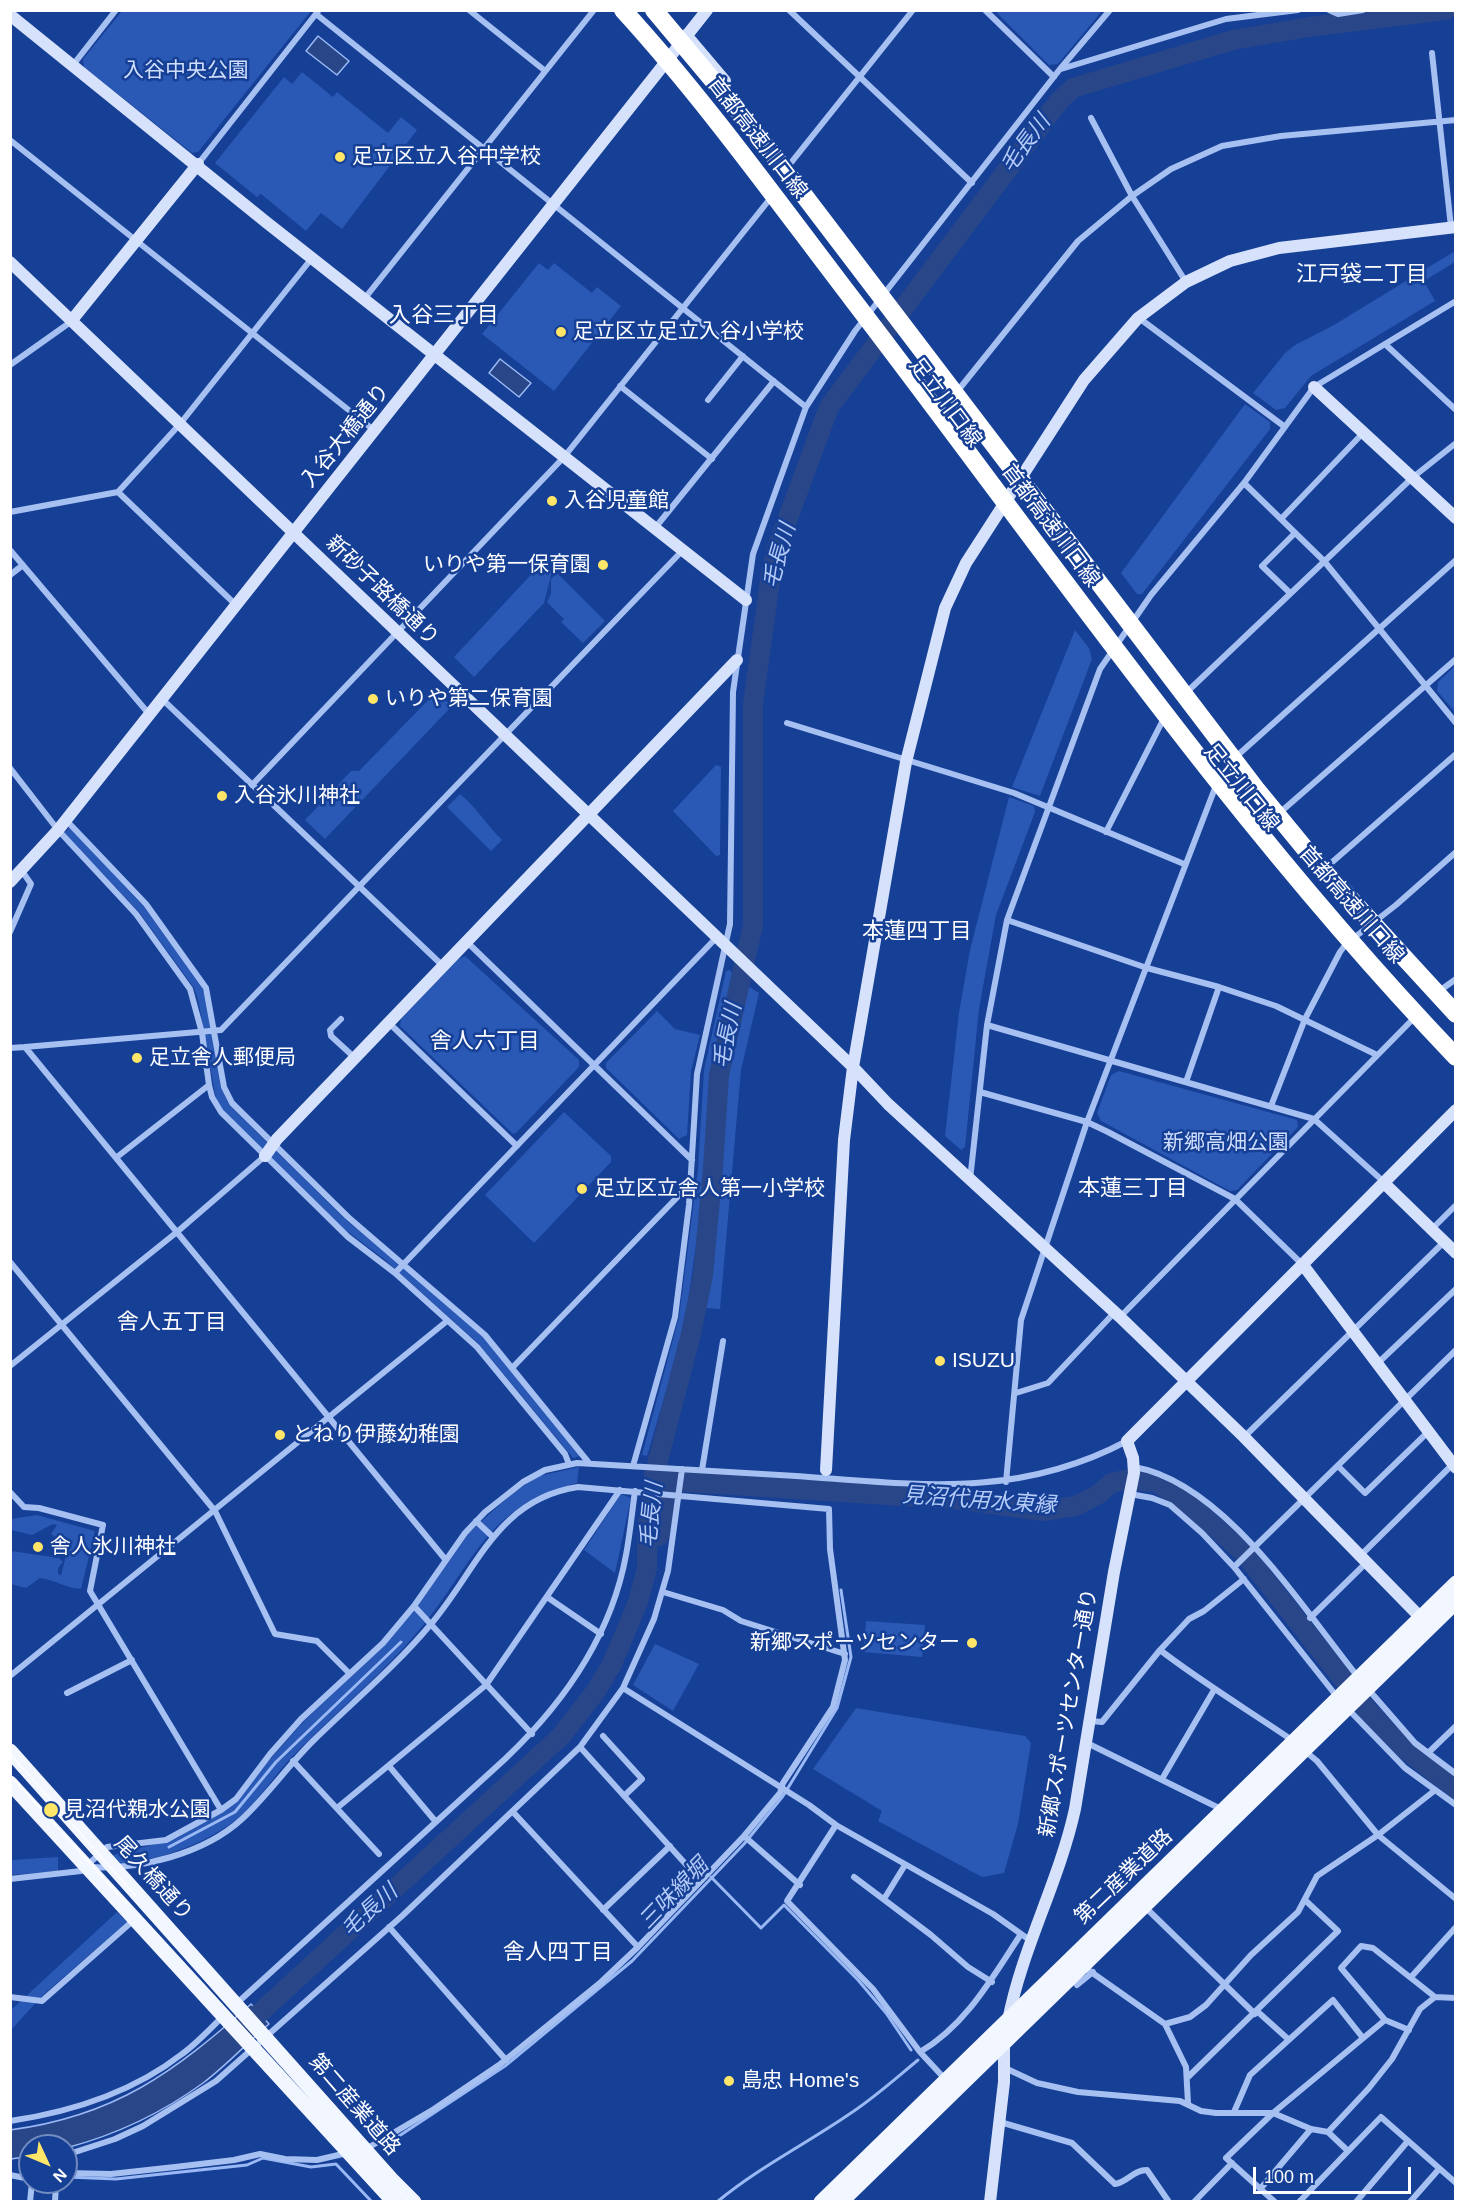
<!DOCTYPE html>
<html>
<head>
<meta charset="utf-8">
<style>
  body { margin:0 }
  #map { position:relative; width:1466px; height:2212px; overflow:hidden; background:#163f96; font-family:Helvetica,sans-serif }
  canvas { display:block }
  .frame { position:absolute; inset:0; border:12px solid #fff; pointer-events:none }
  .north { position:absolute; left:18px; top:2134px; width:60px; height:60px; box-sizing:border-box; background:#163f96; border:2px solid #738cc0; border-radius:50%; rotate:134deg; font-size:16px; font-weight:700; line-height:24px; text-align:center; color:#fff }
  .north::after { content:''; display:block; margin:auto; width:21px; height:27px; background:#ffe568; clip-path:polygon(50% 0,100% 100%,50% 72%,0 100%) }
  .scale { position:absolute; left:1253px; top:2167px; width:158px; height:27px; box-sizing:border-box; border:3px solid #fff; border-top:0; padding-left:8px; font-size:18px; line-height:21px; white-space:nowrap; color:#fff; -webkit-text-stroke:4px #163f96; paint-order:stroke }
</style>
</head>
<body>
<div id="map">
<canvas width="1466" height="2212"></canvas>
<div class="frame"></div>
<div class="north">N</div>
<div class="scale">100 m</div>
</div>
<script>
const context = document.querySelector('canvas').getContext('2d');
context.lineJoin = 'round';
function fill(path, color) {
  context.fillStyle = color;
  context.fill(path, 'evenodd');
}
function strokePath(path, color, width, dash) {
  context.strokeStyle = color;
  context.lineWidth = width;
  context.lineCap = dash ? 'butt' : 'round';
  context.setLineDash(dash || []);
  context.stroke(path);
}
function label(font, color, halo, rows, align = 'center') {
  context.font = font + ' Helvetica,"Noto Sans JP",sans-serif';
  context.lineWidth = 5;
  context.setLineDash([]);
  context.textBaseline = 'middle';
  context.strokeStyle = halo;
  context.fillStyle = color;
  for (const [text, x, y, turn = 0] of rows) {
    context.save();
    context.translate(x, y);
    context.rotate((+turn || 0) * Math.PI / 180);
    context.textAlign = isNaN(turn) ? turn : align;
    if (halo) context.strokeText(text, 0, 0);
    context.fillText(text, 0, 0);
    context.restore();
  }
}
const green = new Path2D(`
  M999,10h103v1l-44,53 -9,1 -52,-52z
  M122,11h189l-113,141 -6,1 -108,-86 -1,-8z
  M302,72l31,25 4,-5 51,41 13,-16 16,13 -75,99 -21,-16 -15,18 -45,-37 -4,3 -42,-34 69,-86 8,7z
  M1455,251v11l-31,19 11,20 -124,75 -26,32 -9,2 -23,-17 32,-40 10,-8 39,-20z
  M539,263l9,7 6,-7 38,30 5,-6 24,19 -67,85 -72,-57z
  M1245,404l25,18v7l-128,165h-5l-16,-21z
  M542,563l10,9 -8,31 -70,74 -20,-20z
  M557,573l48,48 -22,22 -22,-21 3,-3 -17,-17 4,-8v-15z
  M1075,630l14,18 3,11 -52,137 -28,-9z
  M1455,666v46l-18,-21 1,-9z
  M436,692l16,14 -127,133 -20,-19 46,-49h8z
  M716,765l5,2 -1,88 -4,1 -43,-45z
  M460,794c17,14 26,30 42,46l-11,11 -44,-44z
  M1009,797l25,9 1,6 -39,103 -17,94 -14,138 -4,3 -16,-14 14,-124 11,-62z
  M70,827l74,80 55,75 7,15 14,87 10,22 118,116 40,31 95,84 97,119 -7,2 -95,-115 -94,-84 -41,-31 -119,-117 -8,-12 -18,-100 -4,-11 -55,-76 -75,-79z
  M465,956l114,104v7l-63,66 -3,1 -113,-108 1,-7 56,-59z
  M729,970l7,6 -22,95 -7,95 -23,164 -37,126 -5,-1 37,-138 19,-148 6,-99 22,-99z
  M746,985l13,8 -18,77 -21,239 -16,-1 7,-33 14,-184z
  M657,1011l18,18 25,6 -9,36 -4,64 -8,4 -73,-71v-5z
  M1119,1071l178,49 1,7 -61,63 -7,1 -129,-70 -4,-8 14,-38z
  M564,1112l47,44v6l-77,81 -49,-48z
  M579,1467l-2,16c-89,23 -101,76 -152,140 -40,50 -91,90 -135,136 -18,19 -34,46 -54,61 -35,26 -76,39 -118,45l-8,-9 67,-18 48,-28 79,-89 81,-77 27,-31 57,-80 18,-17 30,-26 22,-14z
  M621,1494l10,4 -16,75 -31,-23z
  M37,1515l58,16 -14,58c-16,-1 -25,-9 -41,-11l-14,10 -15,-4v-33l48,7 4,4 -5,6v6l3,1 7,-27 -17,-14 6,-9 -4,-1 -21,11 -21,-5v-11z
  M866,1621l59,4 -3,32 -59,-5z
  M655,1644l44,20 -26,47 -40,-26z
  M856,1708l169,28 6,7 -13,81 -14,49 -22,4 -104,-56 4,-10 -69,-42z
  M58,1857v14l-47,4v-15z
  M117,1912l10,10 -85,74 -31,34v-20z`);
const water = new Path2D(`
  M318,36l31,25 -12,14 -31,-24z
  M500,359l31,24 -12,14 -30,-24z
  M251,2004l18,20c-22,19 -43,42 -66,59 -41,30 -88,52 -137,65v-2h-36v10l-19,3 -1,-29c106,-14 164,-58 241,-126z`);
const stream = new Path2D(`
  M169,1847l66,-35 41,-50 125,-120
  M711,1877l50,51 23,-23 74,75 28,33 25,37
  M399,2136l106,-70 127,-105 112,-117 39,-48 54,-88 14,-51 -10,-67
  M66,2177l50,2 37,-4 94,-10 16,-7 48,9 25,-3 36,38
  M717,2202c41,-34 87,-57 131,-87 25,-16 47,-36 70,-55`);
const river = new Path2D(`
  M659,1536l11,-55 294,19 79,11 33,-5 23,-12 12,-11 14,-3 31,2 33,22 55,49 125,159 36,37 51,40
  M239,2032l322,-296 35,-45 16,-27 26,-62 9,-34v-37l7,-55 37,-142 12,-59 10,-107 6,-93 34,-150v-221l18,-130 7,-29 51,-138 230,-306 14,-13 160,-48 76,-13 137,-17`);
const street = new Path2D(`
  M469,10l75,60
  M789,10l183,173
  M985,10l69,67
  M1329,10l9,4 25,-4
  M316,14l490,393
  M1432,53l19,174
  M73,65l43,-55
  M1061,69l165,-50 72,-9
  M1091,118l41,78 54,86
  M10,140l365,291
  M198,164l121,-154
  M790,164l123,-154
  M365,298l229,-288
  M1139,318l146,109
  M1385,344l71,66
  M10,365l62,-44
  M620,386l92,73
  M960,388l118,-147 54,-45 39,-27 51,-23 59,-10 175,-16
  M708,400l35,-44
  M1244,483l80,78 132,162
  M118,492l118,113
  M10,512l108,-20 62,-68 132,-166
  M1281,519l82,-86
  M655,528l119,-147
  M10,550l139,164
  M10,575l13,-10
  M1290,593l-28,-27 33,-33
  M1189,690l223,-212 44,-35
  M162,699l281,267
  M787,723l227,70 170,71
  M1239,754l217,-194
  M10,768l48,62 78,84 54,75 12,44 7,52 3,12 9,15 127,125 47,36 82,74 88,107 4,10
  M252,785l312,-328 205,-257
  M1284,809l172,-150
  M65,819l81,85 60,84 18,99 8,16 116,114 137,118 104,128
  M1106,832l56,-110
  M1330,864l126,-110
  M1007,920l140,48 72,19 57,19 101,49
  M10,932l21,-48 -9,-13
  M467,942l225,218
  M1442,989l14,-10
  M341,1019l-11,11 1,6 24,22
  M389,1023l128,123
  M987,1025l327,94 70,63
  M10,1048l15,-1
  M1186,1082l33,-95
  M980,1092l107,30 21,10 127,67 68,66
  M1271,1106l34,-87 35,-67 6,-8 50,-39 60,-53
  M117,1157l92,-72
  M970,1180l17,-155 20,-105 93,-251 51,-74 93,-112 70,-96 142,-86
  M1432,1229l24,-24
  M10,1262l205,249 60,123 42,7 32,32
  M395,1273l321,-335
  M1120,1317l293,-298
  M1378,1363l78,-74
  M10,1366l167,-134 88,-76
  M512,1368l178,-184
  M1016,1393l32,-10 67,-71
  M1244,1437l200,-195
  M633,1466l42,-149 14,-112 8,-131 33,-150 3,-232 20,-138 53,-147 49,-76 205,-262 50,-59
  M1338,1466l27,27 63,-61
  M1134,1467c90,15 169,142 224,210
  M702,1470l21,-129
  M1006,1482l15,-162 66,-198 128,-334
  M10,1492l14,15 15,1 64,17 -13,66 131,219
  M1130,1494l22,4 18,7 32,28 32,34 104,131
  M476,1521l17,16
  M1360,1556l93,-92
  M445,1559l-420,-512 196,-17 462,-480
  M1234,1567l222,-217
  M663,1592l60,18 18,11 104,33
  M547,1597l54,37
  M414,1606l118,128
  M1310,1618l56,-55
  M1160,1650c43,33 88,60 132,90
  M10,1676l437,-355
  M623,1688l186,117 27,20 157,89 38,27
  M1368,1689l47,54 41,31
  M67,1693l65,-33
  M1347,1708l58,60 51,37
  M1091,1721l11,1 58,-72 29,-31 15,-8 40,-32
  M603,1736l39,43 -18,17
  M1087,1743l134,66
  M580,1747l120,133
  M1305,1751l12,10 61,74 78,64
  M1428,1753l28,-27
  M293,1761l86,93
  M389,1766l47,56
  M1162,1779l52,-89
  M337,1808l149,-123 134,-195
  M513,1812l125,135
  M836,1825l-49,76 86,88 47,63 25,27
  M744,1836l56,49
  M90,1867c49,3 114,-13 152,-48 26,-24 47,-55 73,-80 39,-38 81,-73 116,-115 46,-54 66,-125 147,-137l251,22 1,40 15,111 -12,47 -50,76 -3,10 -36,43 -106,111 -37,35 -102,83 -65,44 -68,40
  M854,1877l77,58 37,32 24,15
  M10,1879l71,-8 26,-24 59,-7 55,-30 15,-11 34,-45 31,-35 82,-76 31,-37 51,-73 20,-21 38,-30 22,-12 32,-7c73,4 146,8 219,13 118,8 220,24 331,-35
  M884,1899l21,-34
  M1145,1907l110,107
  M603,1910l67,-64
  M389,1927l117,133
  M1084,1967l81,57 25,-7 16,-12 45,-50 47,-43 19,-36 61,-41 56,-44
  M1412,1976l44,-49
  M1077,1985l16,-13
  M10,1997l32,4 93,-82
  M235,2005l270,-246c59,-56 106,-122 121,-204 4,-21 6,-43 9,-64
  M1258,2012l30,27
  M1385,2020l-44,-52 20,-22 12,2 62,49
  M1165,2024l21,43 2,36
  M920,2052c46,-27 72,-74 101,-118
  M1005,2068l32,15 41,9 102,9 21,10 15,2h57l38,16 17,3 20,19
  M1188,2077l150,-146 -33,-31
  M1234,2112l16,-37 83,-75 30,38
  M10,2121c61,-9 123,-29 172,-67 15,-11 28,-25 41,-38
  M1000,2122l72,21 43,41c13,-2 18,-14 32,-14l22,32
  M1328,2132l41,-44 23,-29 28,-50 15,-12 21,1
  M66,2155l49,-16 28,-13 73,-45 186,-165 178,-169 43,-59 31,-69 14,-48 14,-102
  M66,2173l45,1 64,-7 59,-7 26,-6 25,5 32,1 30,-7
  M10,2175l20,4
  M1261,2188l50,-59
  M30,2202l2,-20
  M55,2202l1,-20
  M1194,2202l38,-39
  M1275,2202l-49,-44 47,-45 112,-93 24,10
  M1299,2202l82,-85 75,66
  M1356,2202l52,-61
  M1410,2202l29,-33`);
const secondary = new Path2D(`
  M10,15l256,207 480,378
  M686,35l39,46
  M10,262l843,805 35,37 232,213 124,120 182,186
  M72,320l126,-156
  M1314,387l142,131
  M10,882l48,-52 649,-820
  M265,1156l12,-17 460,-479
  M1384,1183l72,70
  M1303,1265l153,203
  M826,1470l18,-330 9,-73 53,-305 39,-154 21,-45 118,-183 54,-62 48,-36 44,-21 49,-13 177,-21
  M1008,2021c14,-73 51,-139 67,-212l39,-237 20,-99 -1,-15 -6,-17 329,-331
  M990,2202l14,-120v-43`);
const primary = new Path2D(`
  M10,1751l381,428 23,23
  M10,1783l384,419
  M821,2202l635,-619
  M841,2202l615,-600`);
const tram = new Path2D(`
  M10,1754l125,141
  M10,1775l116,128`);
const highwayBridge = new Path2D(`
  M623,10c83,91 155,192 230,290 196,256 379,523 603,757
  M654,10l98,117 504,662 55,67 145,158`);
const markers = [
  [340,157,6,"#ffe568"],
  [561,332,6,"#ffe568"],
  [552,501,6,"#ffe568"],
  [603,565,6,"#ffe568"],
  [373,699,6,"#ffe568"],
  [222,796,6,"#ffe568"],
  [137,1058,6,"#ffe568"],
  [582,1189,6,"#ffe568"],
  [940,1361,6,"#ffe568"],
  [280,1435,6,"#ffe568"],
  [38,1547,6,"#ffe568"],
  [972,1643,6,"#ffe568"],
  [51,1810,8,"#ffe568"],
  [729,2081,6,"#ffe568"]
];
const parkNames = [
  ["入谷中央公園",186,71],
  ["新郷高畑公園",1226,1143]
];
const streetNames = [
  ["首都高速川口線",757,138,52],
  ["足立川口線",945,403,53],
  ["入谷大橋通り",346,436,-51],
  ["首都高速川口線",1050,526,53],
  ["新砂子路橋通り",382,591,44],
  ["足立川口線",1241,788,51],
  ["首都高速川口線",1351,905,49],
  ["新郷スポーツセンター通り",1069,1713,-80],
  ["第二産業道路",1124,1877,-44],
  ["尾久橋通り",153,1879,48],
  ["第二産業道路",354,2105,49]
];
const poiNames = [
  ["足立区立入谷中学校",352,157],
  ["足立区立足立入谷小学校",573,332],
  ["入谷児童館",564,501],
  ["いりや第一保育園",591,565,"right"],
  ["いりや第二保育園",385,699],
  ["入谷氷川神社",234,796],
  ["足立舎人郵便局",149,1058],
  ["足立区立舎人第一小学校",594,1189],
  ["ISUZU",952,1361],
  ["とねり伊藤幼稚園",292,1435],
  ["舎人氷川神社",50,1547],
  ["新郷スポーツセンター",960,1643,"right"],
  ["見沼代親水公園",64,1810],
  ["島忠 Home's",741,2081]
];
const waterNames = [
  ["毛長川",1026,144,-53],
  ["毛長川",780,556,-74],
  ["毛長川",728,1036,-78],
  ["見沼代用水東縁",979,1501,4],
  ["毛長川",652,1515,-84],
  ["三味線堀",674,1894,-46],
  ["毛長川",370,1911,-42]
];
const neighbourhoodNames = [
  ["江戸袋二丁目",1362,275],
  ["入谷三丁目",444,316],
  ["本蓮四丁目",917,932],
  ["舎人六丁目",485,1042],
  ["本蓮三丁目",1133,1189],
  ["舎人五丁目",172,1323],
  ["舎人四丁目",558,1953]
];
fill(green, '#2958b5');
fill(water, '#294788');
strokePath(water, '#9ab9f4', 1.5);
strokePath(stream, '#9ab9f4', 3);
strokePath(river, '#294788', 20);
strokePath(street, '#a7c0f2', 6);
strokePath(secondary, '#d6e2fc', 12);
strokePath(primary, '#f2f6ff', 15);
strokePath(tram, '#fff', 1.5);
strokePath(highwayBridge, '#fff', 18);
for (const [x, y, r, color] of markers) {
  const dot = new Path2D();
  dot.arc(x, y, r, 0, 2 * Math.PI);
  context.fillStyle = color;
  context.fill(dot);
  strokePath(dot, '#163f96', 2);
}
label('21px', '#cfdefc', '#163f96', parkNames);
label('21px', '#fff', '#163f96', streetNames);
label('21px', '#fff', '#163f96', poiNames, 'left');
label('italic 22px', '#b4cbf8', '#163f96', waterNames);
label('22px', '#fff', '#163f96', neighbourhoodNames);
</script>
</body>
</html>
